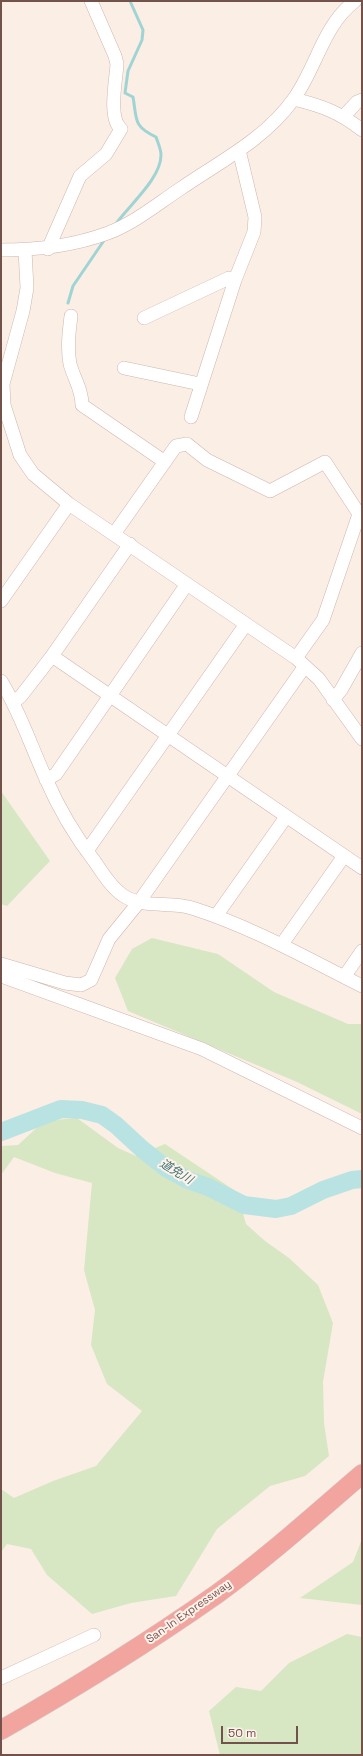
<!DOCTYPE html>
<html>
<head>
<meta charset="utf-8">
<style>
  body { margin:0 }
  #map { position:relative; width:363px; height:1756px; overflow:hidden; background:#fbeee4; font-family:"Space Grotesk",sans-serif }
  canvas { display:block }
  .frame { position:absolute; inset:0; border:2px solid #72524b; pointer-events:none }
  .scale { position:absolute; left:221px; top:1726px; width:77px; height:18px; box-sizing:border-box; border:2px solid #72524b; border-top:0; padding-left:5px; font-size:12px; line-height:14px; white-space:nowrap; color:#72524b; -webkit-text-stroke:3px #fef2ea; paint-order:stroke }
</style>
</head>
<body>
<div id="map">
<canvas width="363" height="1756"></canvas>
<div class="frame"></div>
<div class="scale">50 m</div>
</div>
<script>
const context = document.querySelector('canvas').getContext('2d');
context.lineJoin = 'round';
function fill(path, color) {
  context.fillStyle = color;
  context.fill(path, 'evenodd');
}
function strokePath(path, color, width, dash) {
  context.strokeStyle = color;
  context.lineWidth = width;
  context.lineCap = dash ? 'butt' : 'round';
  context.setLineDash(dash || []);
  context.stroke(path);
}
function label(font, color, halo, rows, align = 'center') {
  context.font = font + ' "Space Grotesk","Noto Sans JP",sans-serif';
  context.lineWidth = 4;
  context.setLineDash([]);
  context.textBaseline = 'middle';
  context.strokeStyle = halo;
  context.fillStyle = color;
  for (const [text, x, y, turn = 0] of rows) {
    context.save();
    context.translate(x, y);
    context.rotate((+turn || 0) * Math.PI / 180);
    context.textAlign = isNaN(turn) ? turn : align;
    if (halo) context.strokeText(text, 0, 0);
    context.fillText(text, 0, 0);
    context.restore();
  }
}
const green = new Path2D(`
  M1,791l49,70 -43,45 -6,-2z
  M152,938l66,16 56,38 74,32h14v90l-65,-32 -169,-71 -13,-33 17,-29z
  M77,1118l41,30 18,8 29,-12 72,48 9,32 19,17 24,17 29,27 15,38 -10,59 1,41 5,33 -24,20 -35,10 -53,43 -41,67 -45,7 -39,11 -45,-39 -16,-26 -24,-5 -6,8v-63l13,9 39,-17 43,-15 46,-55 -35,-27 -16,-39 4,-35 -11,-40 8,-87 -37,-10 -41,-16 -13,18v-29l17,-1 26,-24z
  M362,1539v66l-62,-7 53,-36z
  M347,1634l15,3v118h-142l-11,-44 27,-24 25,4 28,-28z`);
const stream = new Path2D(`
  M115,225c13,-19 46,-46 46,-70 0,-6 -3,-12 -5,-18 -23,-11 -19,-17 -23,-40l-8,-4 3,-22 14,-31 1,-10 -13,-29
  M68,303l5,-17 32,-47`);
const river = new Path2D(`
  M1,1132l60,-23 21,1 20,5 14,10 26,24 24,19 22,12 20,7 36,18 32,4 15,-3 32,-16 29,-10 10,-1`);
const minor = new Path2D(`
  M294,99c28,7 45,13 68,31
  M344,116l13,-14 5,-2
  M48,249l32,-73 26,-22 15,-25c-13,-11 -5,-48 -4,-65l-2,-8 -24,-55
  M1,250c37,0 72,-4 107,-17 26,-10 48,-28 72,-44 39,-27 84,-49 113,-89 23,-31 30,-75 62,-99
  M25,250l2,38 -4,23 -20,73 1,21 16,50 13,19 36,30 227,154 23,21 43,60
  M71,316c-2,16 -4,32 -1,48 4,15 12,25 12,41l83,57
  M144,318l85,-40 6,2
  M124,368l76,16
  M191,417l44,-137 19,-48 1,-15 -16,-67
  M114,534l62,-88 11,-2 20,16 63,31 55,-29 34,52 -36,106 -27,38
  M1,601l68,-97
  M52,656l310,212
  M1,681c19,31 30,65 45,98 13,30 29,57 49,83 8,12 17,26 29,34 20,13 47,5 68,12 60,19 114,50 170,78
  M333,700l8,-10 21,-37
  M14,702l7,-6 31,-40 78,-112
  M46,780l10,-6 131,-190
  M86,850l3,-2 157,-224
  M216,916l70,-99
  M282,944l62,-88
  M1,964l64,19 16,2 10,-5 18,-41 30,-37 166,-236
  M1,976l201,73 160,79
  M344,977l18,-26
  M1,1678l93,-43`);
const highway = new Path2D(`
  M1,1730c74,-42 146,-87 216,-136 51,-37 97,-79 145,-120`);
const streetNames = [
  ["San-In Expressway",189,1612,-35]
];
const waterNames = [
  ["道免川",176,1172,31]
];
fill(green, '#d8e7c3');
strokePath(stream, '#a0d4d4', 3);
strokePath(river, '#b9e3e2', 18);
strokePath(minor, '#ceb6ae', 14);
strokePath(highway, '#d5cbc9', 20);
strokePath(minor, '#fff', 13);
strokePath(highway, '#f2a59e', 19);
label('11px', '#72524b', '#fef2ea', streetNames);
label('italic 12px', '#407676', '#fef2ea', waterNames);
</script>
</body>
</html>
